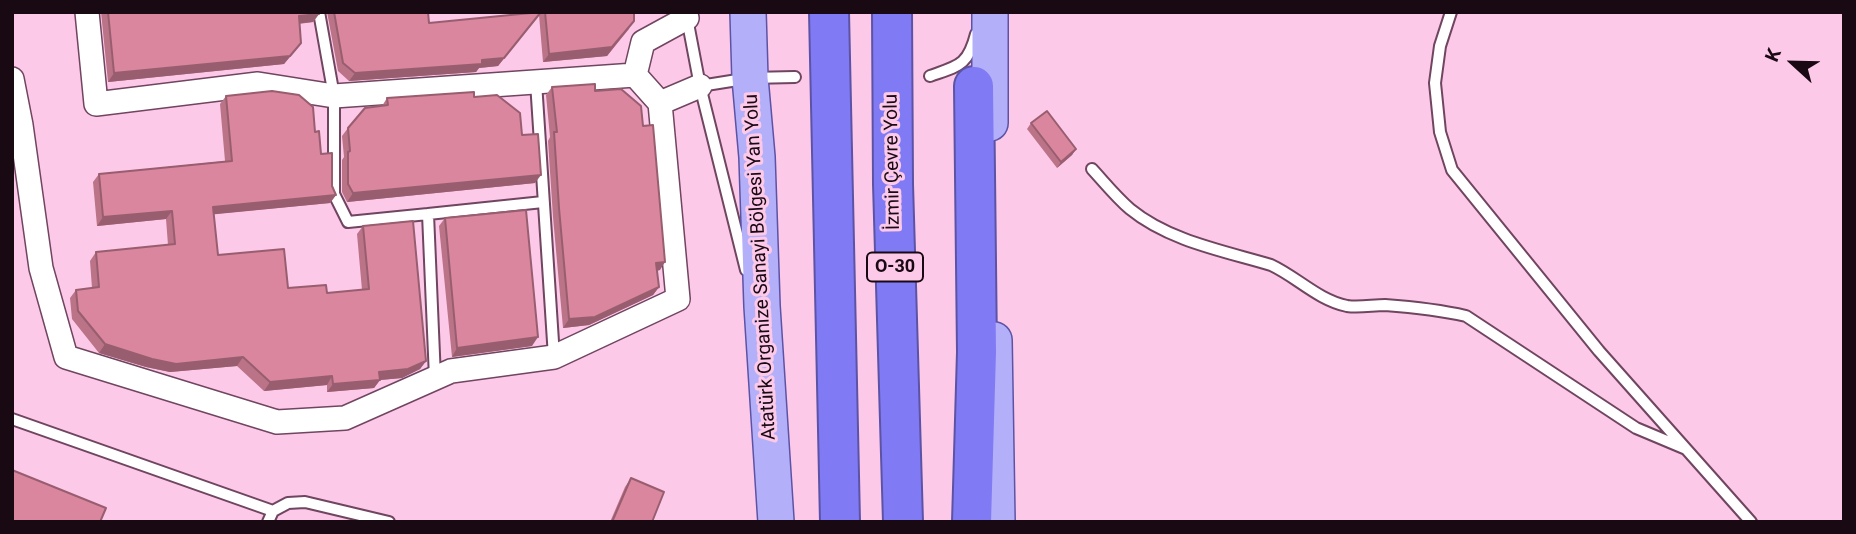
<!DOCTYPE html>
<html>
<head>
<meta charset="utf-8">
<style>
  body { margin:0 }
  #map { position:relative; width:1856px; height:534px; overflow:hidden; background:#fdc9e8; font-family:Roboto,sans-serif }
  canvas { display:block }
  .frame { position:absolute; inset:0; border:14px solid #190913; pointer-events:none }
  .north { position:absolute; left:1758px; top:28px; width:70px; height:70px; -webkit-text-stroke:5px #fdc9e8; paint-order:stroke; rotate:292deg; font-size:19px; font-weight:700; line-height:28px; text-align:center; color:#190913 }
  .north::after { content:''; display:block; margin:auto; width:24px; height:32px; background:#190913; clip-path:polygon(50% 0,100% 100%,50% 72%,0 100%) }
</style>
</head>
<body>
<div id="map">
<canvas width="1856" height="534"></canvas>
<div class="frame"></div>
<div class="north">K</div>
</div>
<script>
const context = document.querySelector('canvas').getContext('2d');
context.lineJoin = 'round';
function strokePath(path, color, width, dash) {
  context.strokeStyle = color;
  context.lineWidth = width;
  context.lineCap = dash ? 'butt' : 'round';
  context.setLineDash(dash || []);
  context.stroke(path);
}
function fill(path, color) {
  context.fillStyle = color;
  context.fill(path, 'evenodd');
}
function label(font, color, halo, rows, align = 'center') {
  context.font = font + ' Roboto,sans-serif';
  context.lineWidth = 6;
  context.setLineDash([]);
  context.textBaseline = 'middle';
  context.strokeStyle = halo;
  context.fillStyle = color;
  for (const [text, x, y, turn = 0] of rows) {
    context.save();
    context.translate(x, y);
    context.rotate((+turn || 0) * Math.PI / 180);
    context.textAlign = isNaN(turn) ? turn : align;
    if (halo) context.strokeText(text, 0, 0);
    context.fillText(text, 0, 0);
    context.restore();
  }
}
const service = new Path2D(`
  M319,12l15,84v98l14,28 80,-8 7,164
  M1451,12l-11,34 -5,37 5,49 12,38 147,181 152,171
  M687,18l13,68 50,-8 45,-1
  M930,76c28,-10 38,-10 46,-42
  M536,82l18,275
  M700,86l46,184
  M1092,169c12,13 24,28 38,40 39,32 94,42 141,56 26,12 47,35 76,41 12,2 26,-1 38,-1 27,2 55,5 81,11l170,112 50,21
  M428,214l115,-12
  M12,419l261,92 -5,11
  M273,511l15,-8 17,-1 84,20`);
const minor = new Path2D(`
  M87,12l9,92 162,-20 76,12 301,-21
  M687,18l-44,24 -8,33 25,28 40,-17
  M12,79l9,46 20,143 25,89 211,65 68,-4 106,-47 103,-14 124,-58 -18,-196`);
const primary = new Path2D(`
  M748,12l2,66 7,79 5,149 14,216
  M990,123v-111
  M994,340l3,182`);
const motorway = new Path2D(`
  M829,12l11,510
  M892,12l1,172 10,338
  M972,522l5,-170 -3,-266`);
const wall = new Path2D(`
  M101,12h218v2l-6,8 -14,2 -4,27 -11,13 -176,18z
  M327,12h101l1,11 110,-11h95l-5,17 -22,27 -64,6 -4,-47 -41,51 -19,2 -3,4 -127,9 -11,-10z
  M552,87l43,4 65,179 -3,1 2,16 -6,8 -64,30 -26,3 -10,-111 -5,-76 2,-4 -4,-42z
  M226,96l89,36 6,22 15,41 -6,8 -116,11 4,41 70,33 39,5 35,-3 -5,-56 6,-8 63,135 -6,8 -18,9 -22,2 -6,8 -47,4v-7l-63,6 -27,-25 -67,6 -24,-5 -47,-14 -27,-34 -2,-21 6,-8 16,-2 -2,-27 6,-9 72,-7 -2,-26 -69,7 -4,-44 6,-8 126,-13 -5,-57z
  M474,97l48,38 13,48 -188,19 -5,-10v-32l2,-3 -2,-21 6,-8 34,-22 5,-8z
  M1031,123l45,26 -4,6 -15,13 -30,-39z
  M445,218l87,128 -80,11 -13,-131z
  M631,478l21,44h-42l15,-35z`);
const shadedWall = new Path2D(`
  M541,12l-43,54 -19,2 -3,4 -127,9 6,-8 127,-13z
  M319,14l-6,8 -20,2 6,-8z
  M634,21l-27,35 -64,6 6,-8z
  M301,43l-17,21 -176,18 6,-9z
  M1076,149l-4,6 -15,13 4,-6z
  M541,175l-6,8 -188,19 6,-9z
  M336,195l-6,8 -123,12 6,-8z
  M172,211l-6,8 -69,7 6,-9z
  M665,262l-5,8 -9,1 5,-8z
  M659,287l-6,8 -64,30 -26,3 6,-9z
  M538,337l-6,9 -80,11 5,-9z
  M105,344l138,13 -6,9 -67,6 -24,-5 -47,-14z
  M426,361l-6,8 -18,9 -22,2 -6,8 -47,4 6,-8z
  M332,376l-5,9 -63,6 6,-9z`);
const building = new Path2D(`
  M108,12h211v2l-20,2 2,27 -11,13 -176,17z
  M334,12h94l1,11 112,-11 -37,46 -22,2v4l-127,9 -12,-10z
  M545,12h89v9l-22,26 -63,7z
  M595,84v7l26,-2 20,17 2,20 10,-1 12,137 -9,1 3,24 -64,30 -26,2 -10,-111 -5,-76h3l-5,-45z
  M272,91l27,4 14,12 2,25 4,-1 2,23 11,-1v33l4,9 -123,12 5,48 66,-6 4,39 38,-3 1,8 42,-4 -6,-63 50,-5 13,140 -18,8 -29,3 1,8 -47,4 -1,-8 -62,6 -27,-25 -67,7 -24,-5 -47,-15 -27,-33 -2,-21 23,-3 -3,-35 79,-8 -3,-33 -69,6 -4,-43 133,-13 -6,-65z
  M474,92v5l23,-2 23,18 2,22 16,-1 3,41 -188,18 -5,-9v-32l2,-1 -2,-23 17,-20 23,-3 -1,-7z
  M1047,111l29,38 -15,13 -30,-39z
  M526,210l12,127 -81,11 -12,-130z
  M12,470l94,38 -6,14h-88z
  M631,478l33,14 -12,30h-40z`);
const shields = [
  [895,267,56]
];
const shieldNames = [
  ["O-30",895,267]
];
const streetNames = [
  ["İzmir Çevre Yolu",893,162,-91],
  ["Atatürk Organize Sanayi Bölgesi Yan Yolu",761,267,-93]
];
strokePath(service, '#704560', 14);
strokePath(minor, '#704560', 26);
strokePath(primary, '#5c53a6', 38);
strokePath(motorway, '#5c53a6', 42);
strokePath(service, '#fff', 10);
strokePath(minor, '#fff', 23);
strokePath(primary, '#b3b0f9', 35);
strokePath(motorway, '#807bf5', 38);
fill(wall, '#bb7388');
fill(shadedWall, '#985e6f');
fill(building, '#d9869e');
strokePath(building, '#985e6f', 2);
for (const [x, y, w] of shields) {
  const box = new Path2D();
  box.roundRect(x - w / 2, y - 14.5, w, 29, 5);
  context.fillStyle = '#fdc9e8';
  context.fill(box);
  strokePath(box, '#190913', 2);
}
label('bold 18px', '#190913', null, shieldNames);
label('19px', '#190913', '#fdc9e8', streetNames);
</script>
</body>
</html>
